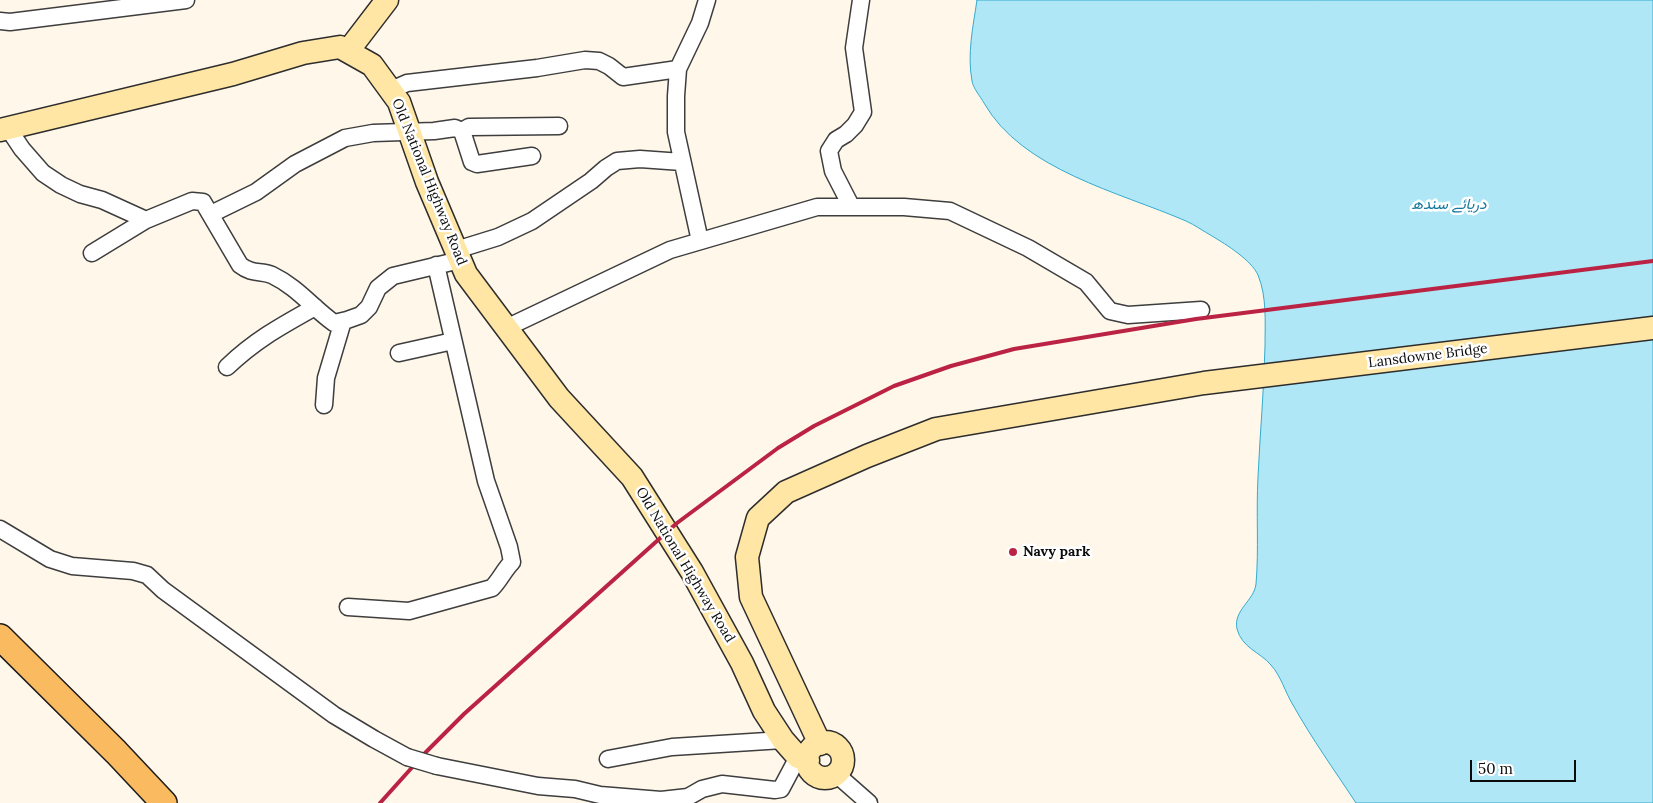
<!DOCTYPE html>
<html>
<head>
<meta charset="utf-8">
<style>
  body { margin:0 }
  #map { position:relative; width:1653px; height:803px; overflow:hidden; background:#fff7ea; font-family:Lora,serif }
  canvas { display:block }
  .scale { position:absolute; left:1470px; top:760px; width:106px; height:22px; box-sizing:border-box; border:2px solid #0b0b0b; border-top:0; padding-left:6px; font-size:15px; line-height:18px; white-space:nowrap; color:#0b0b0b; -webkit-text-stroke:4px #fff; paint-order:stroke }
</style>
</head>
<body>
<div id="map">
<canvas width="1653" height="803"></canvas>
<div class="scale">50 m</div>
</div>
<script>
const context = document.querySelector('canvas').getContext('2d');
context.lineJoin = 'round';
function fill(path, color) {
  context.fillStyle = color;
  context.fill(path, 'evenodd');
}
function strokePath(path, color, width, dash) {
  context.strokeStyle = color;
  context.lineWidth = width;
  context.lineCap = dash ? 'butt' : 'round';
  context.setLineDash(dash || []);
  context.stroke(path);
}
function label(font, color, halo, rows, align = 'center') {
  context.font = font + ' Lora,Vazirmatn,serif';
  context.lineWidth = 5;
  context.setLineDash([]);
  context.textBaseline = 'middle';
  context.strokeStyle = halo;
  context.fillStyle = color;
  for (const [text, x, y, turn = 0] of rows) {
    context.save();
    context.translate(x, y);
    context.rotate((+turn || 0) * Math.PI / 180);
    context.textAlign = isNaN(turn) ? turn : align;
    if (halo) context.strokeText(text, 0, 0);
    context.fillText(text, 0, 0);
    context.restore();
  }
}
const water = new Path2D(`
  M977,0h676v803h-297c-21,-32 -44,-64 -63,-98 -8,-13 -12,-29 -22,-40 -11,-13 -29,-17 -34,-36 -4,-19 17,-28 19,-45 3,-35 0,-71 2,-107 2,-44 6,-87 7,-131 0,-24 2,-49 -7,-71 -7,-15 -31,-30 -46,-39 -9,-5 -17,-11 -26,-15 -67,-29 -164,-51 -202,-118 -4,-7 -11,-15 -12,-22 -5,-27 1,-54 5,-81z`);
const street = new Path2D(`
  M0,21l10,1 176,-22
  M391,90l16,-7 130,-15 48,-8 14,1 10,5 14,11 55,-8
  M8,128l14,21 21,24 18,12 19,9 22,6 44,20 46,-19 11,1 37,63c13,10 20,5 32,10 25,12 41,33 62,48l13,-3 14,-5 8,-8 9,-19 15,-12 67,-16
  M462,131l7,-4 90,-1
  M851,206l-18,-35 -4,-20 7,-11 10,-6 9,-9 8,-13 -9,-64 7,-48
  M211,214l45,-22 39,-28 50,-26 28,-5 61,-2 21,-3 7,3 10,31 5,2 55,-8
  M700,241l-24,-109v-36l2,-27 22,-46 7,-23
  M456,250l42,-13 34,-16 59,-40 15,-13 11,-7 23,-2 42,3
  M92,253l54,-33
  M506,328l164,-78 147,-43h87l46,4 78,37 58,34 24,29 18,4 73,-5
  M399,353l54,-12
  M227,367c28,-27 54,-41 88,-60
  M324,405l2,-27 17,-57
  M0,529l50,30 22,7 61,5 14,4 16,15 171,125 40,24 33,18
  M348,607l61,4 83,-23c8,-8 12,-18 20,-26l-3,-15 -23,-66 -50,-216
  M608,759l64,-12 111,-7
  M437,766l101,20 37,3 25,6 61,5 27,-3 14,-8 20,-5 53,6 6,-1 17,-32
  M836,774l33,29`);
const secondary = new Path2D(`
  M348,51l39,-51
  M0,130l233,-56 70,-21 37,-6 32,18 27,37 28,80 39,92 93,124 73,79 60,95 50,91 22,48 19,29 15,17 10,3
  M807 760a18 18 0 1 1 36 0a18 18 0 1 1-36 0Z
  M820,744l-69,-147 -4,-40 11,-39 28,-26 81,-36 69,-27 268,-46 449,-55`);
const primary = new Path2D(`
  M0,637l116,115 48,51`);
const rail = new Path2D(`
  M380,803l45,-50 39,-39 213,-191 101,-75 36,-22 80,-40 57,-20 63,-17 182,-30 457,-58`);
const streetBridge = new Path2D(`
  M407,757l30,9`);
const markers = [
  [1013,552,5,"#bb2344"]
];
const streetNames = [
  ["Old National Highway Road",429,182,68],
  ["Lansdowne Bridge",1428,356,-7],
  ["Old National Highway Road",685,565,59]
];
const poiNames = [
  ["Navy park",1023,552]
];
const waterNames = [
  ["دریائے سندھ",1449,205]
];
fill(water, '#afe7f6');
strokePath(water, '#35aacd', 1);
strokePath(street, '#3e3e3e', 19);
strokePath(secondary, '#2d2d2d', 25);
strokePath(primary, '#1c1c1c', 28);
strokePath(street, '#fff', 16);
strokePath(secondary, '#ffe6a5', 22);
strokePath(primary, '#f9ba60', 25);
strokePath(rail, '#bb2344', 4);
strokePath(streetBridge, '#3e3e3e', 19, []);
strokePath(streetBridge, '#fff', 16);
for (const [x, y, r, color] of markers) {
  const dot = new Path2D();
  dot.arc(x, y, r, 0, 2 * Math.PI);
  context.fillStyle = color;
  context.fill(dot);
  strokePath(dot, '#fff', 2);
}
label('14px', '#0b0b0b', '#fff', streetNames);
label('bold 14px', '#0b0b0b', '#fff', poiNames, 'left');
label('italic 15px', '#15789d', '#fff', waterNames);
</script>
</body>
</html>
